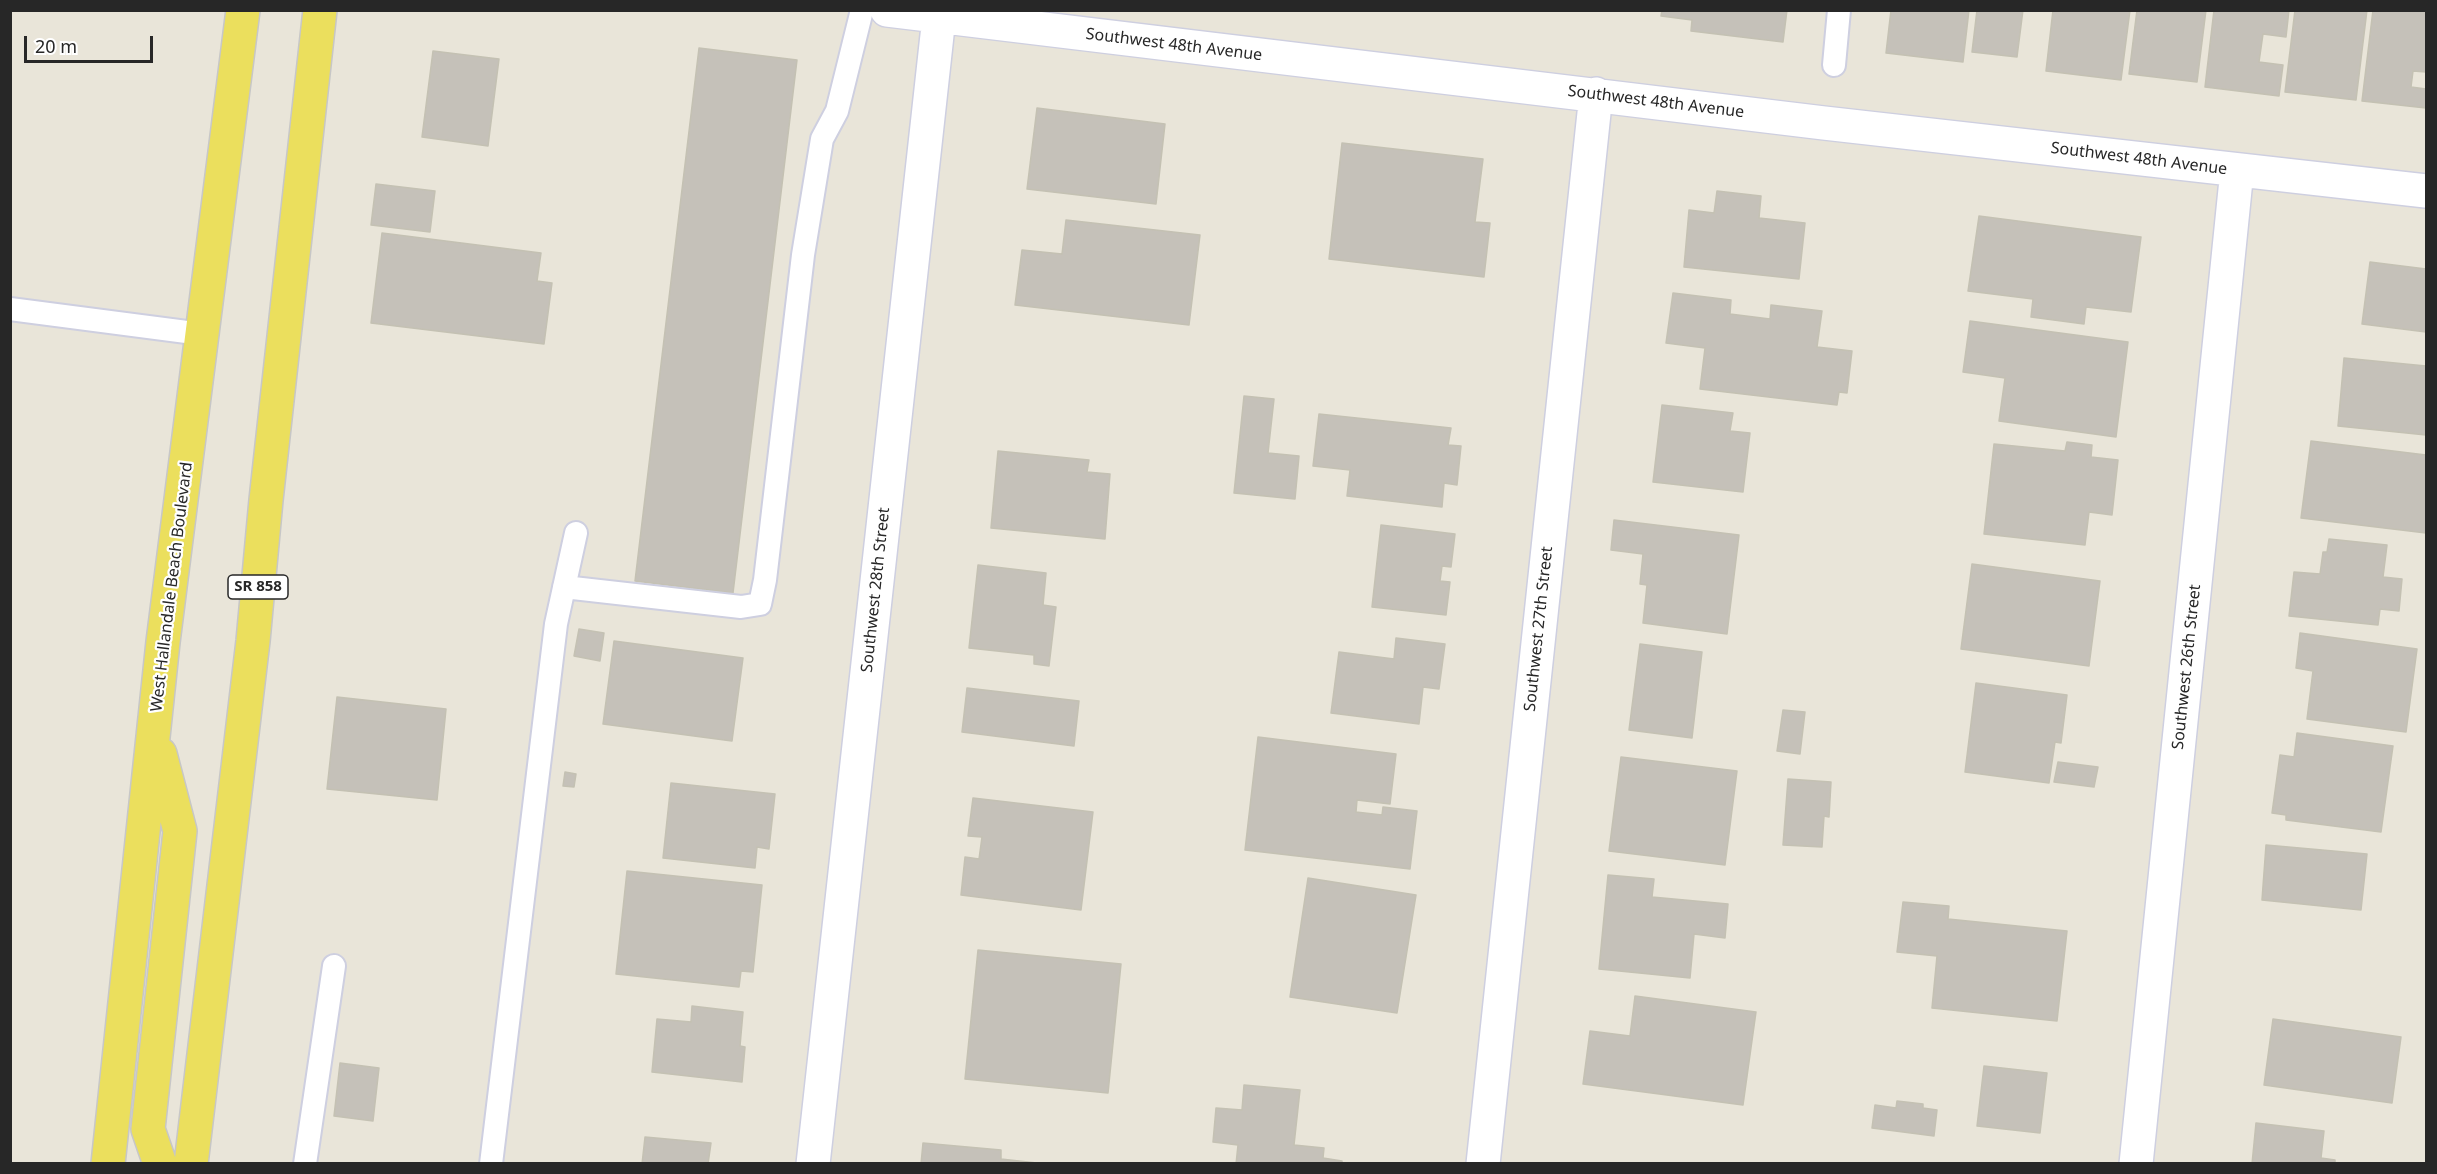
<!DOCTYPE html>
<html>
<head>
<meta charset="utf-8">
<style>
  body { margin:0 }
  #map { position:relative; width:2437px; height:1174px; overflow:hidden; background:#e9e5d9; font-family:"Noto Sans",sans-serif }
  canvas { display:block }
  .frame { position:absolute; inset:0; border:12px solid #272727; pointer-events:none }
  .scale { position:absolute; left:24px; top:36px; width:129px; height:27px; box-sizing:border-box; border:3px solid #272727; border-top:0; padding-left:8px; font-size:18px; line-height:21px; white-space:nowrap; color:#272727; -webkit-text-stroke:4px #fff; paint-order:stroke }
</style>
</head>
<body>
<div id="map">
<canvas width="2437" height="1174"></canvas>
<div class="frame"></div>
<div class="scale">20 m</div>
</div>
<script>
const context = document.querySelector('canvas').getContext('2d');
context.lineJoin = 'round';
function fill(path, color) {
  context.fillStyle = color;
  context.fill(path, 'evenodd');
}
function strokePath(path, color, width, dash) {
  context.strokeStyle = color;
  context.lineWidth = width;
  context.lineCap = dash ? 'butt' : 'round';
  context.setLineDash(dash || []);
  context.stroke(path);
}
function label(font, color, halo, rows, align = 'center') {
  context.font = font + ' "Noto Sans",sans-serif';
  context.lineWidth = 4.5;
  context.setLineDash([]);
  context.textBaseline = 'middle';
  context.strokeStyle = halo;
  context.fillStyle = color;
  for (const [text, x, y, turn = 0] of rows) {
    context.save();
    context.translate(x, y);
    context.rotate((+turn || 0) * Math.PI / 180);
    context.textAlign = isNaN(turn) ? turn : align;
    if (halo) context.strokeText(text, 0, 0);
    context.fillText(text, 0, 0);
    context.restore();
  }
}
const building = new Path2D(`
  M1662,10h125l-4,32 -92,-11 1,-11 -31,-4z
  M1891,10h78l-6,52 -77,-9z
  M1977,10h46l-6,47 -45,-5z
  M2053,10h77l-9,70 -75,-9z
  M2137,10h69l-9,72 -68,-8z
  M2214,10h75l-3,27 -23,-3 -4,28 24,3 -4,31 -74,-9z
  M2295,10h72l-11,90 -71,-8z
  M2373,10h53v62l-13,-1 -2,16 15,2v19l-64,-7z
  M699,48l98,12 -64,533 -98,-12z
  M433,51l66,8 -11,87 -66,-9z
  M1037,108l128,16 -9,80 -129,-15z
  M1342,143l141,16 -8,63 15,1 -6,54 -155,-18z
  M376,184l59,7 -5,41 -59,-7z
  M1717,191l44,5 -2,22 46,5 -6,56 -115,-12 5,-57 25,3z
  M1979,216l162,21 -10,75 -45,-5 -2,17 -53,-7 2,-18 -65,-8z
  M1066,220l134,15 -11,90 -174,-20 7,-55 40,4z
  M382,233l159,20 -4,28 15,2 -8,61 -173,-21z
  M2370,262l56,7v63l-64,-8z
  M1673,293l58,7 -1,14 40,5 1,-14 51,6 -5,36 35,4 -5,42 -8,-1 -2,13 -137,-16 5,-41 -39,-5z
  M1970,321l158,21 -12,95 -117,-16 6,-43 -42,-6z
  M2344,358l82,8v69l-88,-9z
  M1244,396l30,3 -6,54 31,3 -4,43 -61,-6z
  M1662,405l71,8 -3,18 20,2 -7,59 -90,-10z
  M1319,414l132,14 -3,17 13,1 -4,39 -13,-2 -2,24 -95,-11 3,-26 -37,-4z
  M2311,441l115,14v78l-125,-15z
  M2067,442l25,3 -1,12 27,3 -6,55 -23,-3 -4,33 -101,-11 10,-90 71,7z
  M998,451l91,9 -2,12 23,2 -5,65 -114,-11z
  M1614,520l125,15 -12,99 -84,-11 4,-38 -7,-1 3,-30 -32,-4z
  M1381,525l74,9 -4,33 -9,-1 -2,15 10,1 -4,33 -74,-8z
  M2329,539l58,6 -4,32 19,2 -3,32 -19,-2 -2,16 -89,-9 5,-44 26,2 3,-22h4z
  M1972,564l128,17 -11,85 -128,-17z
  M978,565l68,8 -3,32 13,2 -7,59 -15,-2v-9l-65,-7z
  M579,629l25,4 -4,28 -26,-5z
  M2300,633l117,16 -11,83 -99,-13 6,-48 -17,-3z
  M1396,638l49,6 -6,45 -16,-2 -4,37 -88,-11 8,-61 55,7z
  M614,641l129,17 -11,83 -129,-17z
  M1640,644l62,8 -10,86 -63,-8z
  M1976,683l91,12 -6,48 -6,-1 -6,41 -84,-11z
  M967,688l112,13 -5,45 -112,-14z
  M337,697l109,12 -9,91 -110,-11z
  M1783,710l22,2 -5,42 -23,-3z
  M2297,733l96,13 -12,86 -95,-12v-5l-14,-2 8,-58 14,2z
  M1258,737l138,17 -6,50 -33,-4 -1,12 26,3 1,-8 34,4 -7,58 -165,-19z
  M1621,757l116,14 -12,94 -116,-14z
  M2058,762l40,5 -4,20 -40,-5z
  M565,772l11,2 -2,13 -11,-1z
  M1788,779l43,3 -2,35 -5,-1 -2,31 -39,-2z
  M671,783l104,11 -6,55 -12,-2 -2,21 -92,-10z
  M973,798l120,14 -12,98 -120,-15 4,-38 14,2 3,-22 -14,-1z
  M2266,845l101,9 -6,56 -99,-10z
  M627,871l135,14 -9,87 -12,-1 -2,16 -123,-13z
  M1608,875l46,4 -2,18 76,7 -3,34 -31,-4 -4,44 -91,-9z
  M1308,878l108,17 -19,118 -107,-16z
  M1903,902l46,4 -1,13 119,12 -10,90 -125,-13 5,-52 -40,-4z
  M978,950l143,14 -13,129 -143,-14z
  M1635,996l121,16 -13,93 -160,-21 7,-53 40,5z
  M692,1006l51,6 -3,34 5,1 -3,35 -90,-10 5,-53 34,3z
  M2273,1019l128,18 -9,66 -128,-18z
  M340,1063l39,5 -6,53 -39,-5z
  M1984,1066l63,7 -7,60 -63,-7z
  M1244,1085l56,5 -6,55 30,3 -1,10 19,3v3h-106l2,-19 -25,-3 3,-34 26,2z
  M1897,1101l26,3v4l14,2 -3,26 -62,-8 3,-23 21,3z
  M2256,1123l68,8 -3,27 14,2v4h-83z
  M645,1137l66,6 -3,21h-66z
  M923,1143l78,7v9l45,5h-125z`);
const service = new Path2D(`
  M1834,65l5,-55
  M10,309l192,25
  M564,587l177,20 19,-3 5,-24 38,-325 19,-116 15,-28 25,-101
  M305,1164l29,-198
  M491,1164l65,-540 20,-91`);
const minor = new Path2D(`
  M887,10l937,113 602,68
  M813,1164l126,-1147
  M1483,1164l113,-1070
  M2136,1164l101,-994`);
const primary = new Path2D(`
  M160,754l20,77 -32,298 12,35
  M108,1164l55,-522 80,-632
  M191,1164l62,-523 13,-141 54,-490`);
const shields = [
  [258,587,60]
];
const shieldNames = [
  ["SR 858",258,587]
];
const streetNames = [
  ["Southwest 48th Avenue",1174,45,7],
  ["Southwest 48th Avenue",1656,102,7],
  ["Southwest 48th Avenue",2139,159,7],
  ["West Hallandale Beach Boulevard",172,587,-83],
  ["Southwest 28th Street",876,590,-84],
  ["Southwest 27th Street",1539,629,-84],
  ["Southwest 26th Street",2187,667,-84]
];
fill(building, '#c5c1b9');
strokePath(building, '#c4c1b3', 1.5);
strokePath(service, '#cecfe0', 26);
strokePath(minor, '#cecfe0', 36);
strokePath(primary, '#c7c7c7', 36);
strokePath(service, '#fff', 22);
strokePath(minor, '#fff', 33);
strokePath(primary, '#ebdf5d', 33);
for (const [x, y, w] of shields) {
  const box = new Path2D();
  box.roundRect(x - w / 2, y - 12, w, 24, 4.5);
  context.fillStyle = '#fff';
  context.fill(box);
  strokePath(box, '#272727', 1.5);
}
label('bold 15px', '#272727', null, shieldNames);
label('16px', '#272727', '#fff', streetNames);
</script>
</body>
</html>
